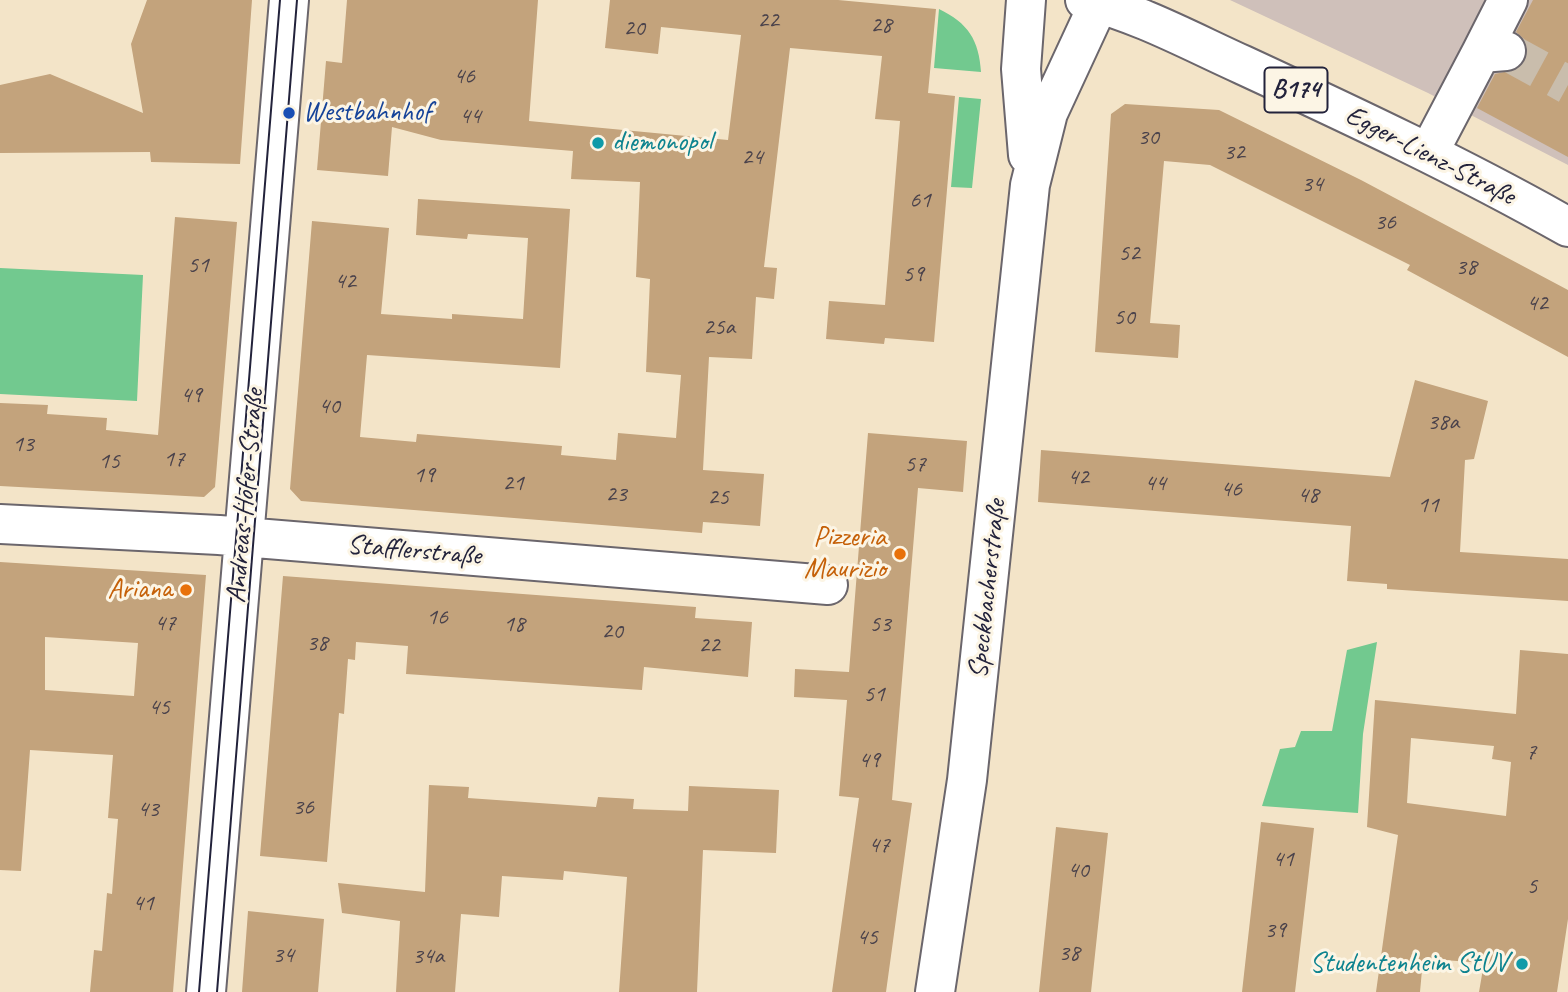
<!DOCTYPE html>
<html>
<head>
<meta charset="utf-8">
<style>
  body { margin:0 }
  canvas { display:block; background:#f3e4c8 }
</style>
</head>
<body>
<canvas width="1568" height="992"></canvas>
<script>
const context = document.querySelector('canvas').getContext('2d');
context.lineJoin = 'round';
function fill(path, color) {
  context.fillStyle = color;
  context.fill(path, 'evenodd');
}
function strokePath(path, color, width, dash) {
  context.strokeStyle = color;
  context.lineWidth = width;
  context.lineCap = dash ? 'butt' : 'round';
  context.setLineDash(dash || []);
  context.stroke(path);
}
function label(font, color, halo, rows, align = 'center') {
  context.font = font + ' Caveat,sans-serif';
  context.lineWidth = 6;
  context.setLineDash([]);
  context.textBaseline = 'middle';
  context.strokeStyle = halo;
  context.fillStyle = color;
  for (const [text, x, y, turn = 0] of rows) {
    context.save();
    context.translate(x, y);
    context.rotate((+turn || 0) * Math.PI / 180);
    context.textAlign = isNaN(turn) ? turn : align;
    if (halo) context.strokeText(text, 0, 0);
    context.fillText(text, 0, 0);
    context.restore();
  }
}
const industrial = new Path2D(`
  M1230,0h338v165l-140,-72z`);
const green = new Path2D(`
  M939,9c29,14 40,31 42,63l-47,-4z
  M959,97l22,2 -9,89 -21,-1z
  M0,268l143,7 -6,126 -137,-7z
  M1377,642l-14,92 -5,79 -96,-7 18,-57 15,-2 6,-16h31l15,-81z`);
const building = new Path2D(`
  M147,0h105l-12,164 -89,-2 -1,-10 -150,1v-68l50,-11 93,39 -12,-69z
  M347,0h191l-9,121 199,19 13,-105 -80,-8 -3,27 -53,-6 5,-48h228l98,9 -8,84 27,3 -21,246 -49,-4 -1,6 -58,-5 3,-38 56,4 15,-184 -25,-2 7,-63 -92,-8 -26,219 13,1 -3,31 -18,-2 -4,62 -43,-2 -6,113 61,4 -4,52 -57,-4 -1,11 -401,-32 -11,-12 22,-268 77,7 -8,86 71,5v-5l71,5 5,-81 -60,-4 -1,5 -51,-4 2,-36 152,10 -10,159 -193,-13 -7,82 56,5 1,-8 145,12 -1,9 55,5 2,-27 58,5 5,-63 -35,-3 4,-93 -14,-2 4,-95 -69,-3 2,-28 -132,-11 -49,-13 -4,49 -71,-6 9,-109 16,2z
  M1533,0h35v157l-91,-49 18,-34 23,-5 7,-8 3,-12 -4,-10 -8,-7z
  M1125,104l94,6 142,70 207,110v67l-161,-87 3,-5 -200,-100 -46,-4 -14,162 30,2 -2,33 -83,-6 16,-238z
  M175,217l62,5 -22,265 -11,10 -204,-11v-83l48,2 -1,9 60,4 -1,12 52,5z
  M1415,380l73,21 -14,58 -9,1 -5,92 108,7v42l-181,-12v-5l-40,-3 4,-55 -313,-24 3,-52 349,27z
  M868,433l99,8 -4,51 -45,-4 -26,312 20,3 -26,189h-54l27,-194 -20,-2 8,-96 -53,-3 1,-28 54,3z
  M0,562l206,13 -33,417h-83l4,-42 8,1 5,-58 5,1 6,-75 -10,-1 5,-63 -83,-5 -9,121 -21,-1zM45,637l93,6 -4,53 -89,-6z
  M283,576l413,31 -1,11 57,4 -4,55 -104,-10 -2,23 -236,-16 2,-28 -52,-4 -1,18 -7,-1 -4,55 -5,-1 -12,149 -67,-6z
  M1520,650l48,4v265l-11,73h-78l5,-29 -54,-4 -1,12 -7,-1 -2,22h-44l22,-157 -31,-8 8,-127 141,14zM1411,738l83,8 -2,13 19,3 -5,54 -99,-13z
  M429,785l40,2 -1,11 128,9 2,-10 36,2 -1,10 55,2 1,-25 90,4 -3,63 -73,-3 -6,142h-78l8,-115 -63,-6 -1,9 -61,-4 -3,41 -38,-3 -6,78h-59l4,-71 -58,-8 -4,-30 87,9z
  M1261,822l53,6 -19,164h-53z
  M1056,827l52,6 -17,159h-52z
  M248,911l76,8 -6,73h-76z`);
const minorTunnel = new Path2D(`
  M1506,51l62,34`);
const minor = new Path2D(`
  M1026,0l-5,69 7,86
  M1481,53l27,-53
  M1429,152l52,-99 25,-2
  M0,524l219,11 609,50
  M206,992l83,-992
  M935,992l32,-212 63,-595 18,-72 51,-110`);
const major = new Path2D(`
  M1085,0c54,13 107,42 158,65 110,51 219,102 325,162`);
const tram = new Path2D(`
  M199,992l81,-992
  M217,992l80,-992`);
const markers = [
  [289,113,7,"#1a4fb4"],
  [598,143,7,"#0f9aa8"],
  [900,554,7,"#e8710a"],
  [186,590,7,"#e8710a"],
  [1522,964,7,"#0f9aa8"]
];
const numberNames = [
  ["22",768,21],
  ["28",881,26],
  ["20",634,29],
  ["46",464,77],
  ["44",470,117],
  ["30",1148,138],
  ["32",1234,153],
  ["24",752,158],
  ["34",1312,185],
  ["61",920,201],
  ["36",1385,223],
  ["52",1129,254],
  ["51",198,266],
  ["38",1466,268],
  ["59",913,275],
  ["42",345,282],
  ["42",1537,304],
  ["50",1124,318],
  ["25a",719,328],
  ["49",191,396],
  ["40",329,407],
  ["38a",1443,423],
  ["13",23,445],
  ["17",174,460],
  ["15",109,462],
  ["57",915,465],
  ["19",424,476],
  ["42",1078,478],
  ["21",513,484],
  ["44",1155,484],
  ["46",1231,490],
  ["23",616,495],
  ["48",1308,496],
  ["25",718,498],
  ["11",1428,506],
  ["16",437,618],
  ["47",165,624],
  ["18",514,625],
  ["53",880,625],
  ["20",612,632],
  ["38",317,644],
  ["22",709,646],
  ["51",874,695],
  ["45",159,708],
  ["7",1531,753],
  ["49",869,761],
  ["36",303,808],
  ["43",148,810],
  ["47",879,846],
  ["41",1283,860],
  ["40",1078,871],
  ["5",1532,887],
  ["41",143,904],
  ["39",1275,931],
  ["45",867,938],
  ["38",1069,954],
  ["34",283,956],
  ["34a",428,957]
];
const shields = [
  [1296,90,63]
];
const shieldNames = [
  ["B174",1296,90]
];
const transitNames = [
  ["Westbahnhof",303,113]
];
const cultureNames = [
  ["diemonopol",612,143],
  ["Studentenheim StUV",1508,964,"right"]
];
const streetNames = [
  ["Egger-Lienz-Straße",1430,156,27],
  ["Andreas-Hofer-Straße",246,496,-85],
  ["Stafflerstraße",414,551,5],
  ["Speckbacherstraße",988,589,-84]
];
const foodNames = [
  ["Pizzeria",886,538],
  ["Maurizio",886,570],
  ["Ariana",172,590]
];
fill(industrial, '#cfc0ba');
fill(green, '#72c98f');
fill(building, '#c3a37c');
strokePath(minorTunnel, '#c9bdac', 38, [38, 19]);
strokePath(minor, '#6b666c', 42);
strokePath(major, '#6b666c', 42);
strokePath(minor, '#fff', 38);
strokePath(major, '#fff', 38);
strokePath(tram, '#22223b', 2);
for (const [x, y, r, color] of markers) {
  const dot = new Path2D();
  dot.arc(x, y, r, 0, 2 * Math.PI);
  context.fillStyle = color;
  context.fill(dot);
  strokePath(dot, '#fcf5e5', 2.5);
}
label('24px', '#4a424b', null, numberNames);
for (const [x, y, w] of shields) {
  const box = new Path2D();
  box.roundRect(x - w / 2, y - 22.5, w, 45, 5);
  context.fillStyle = '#fcf5e5';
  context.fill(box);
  strokePath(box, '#22223b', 2);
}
label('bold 26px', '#22223b', null, shieldNames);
label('28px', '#164399', '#fcf5e5', transitNames, 'left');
label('28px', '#0d838f', '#fcf5e5', cultureNames, 'left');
label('28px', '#22223b', '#fcf5e5', streetNames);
label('28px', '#c56008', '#fcf5e5', foodNames, 'right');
</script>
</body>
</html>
